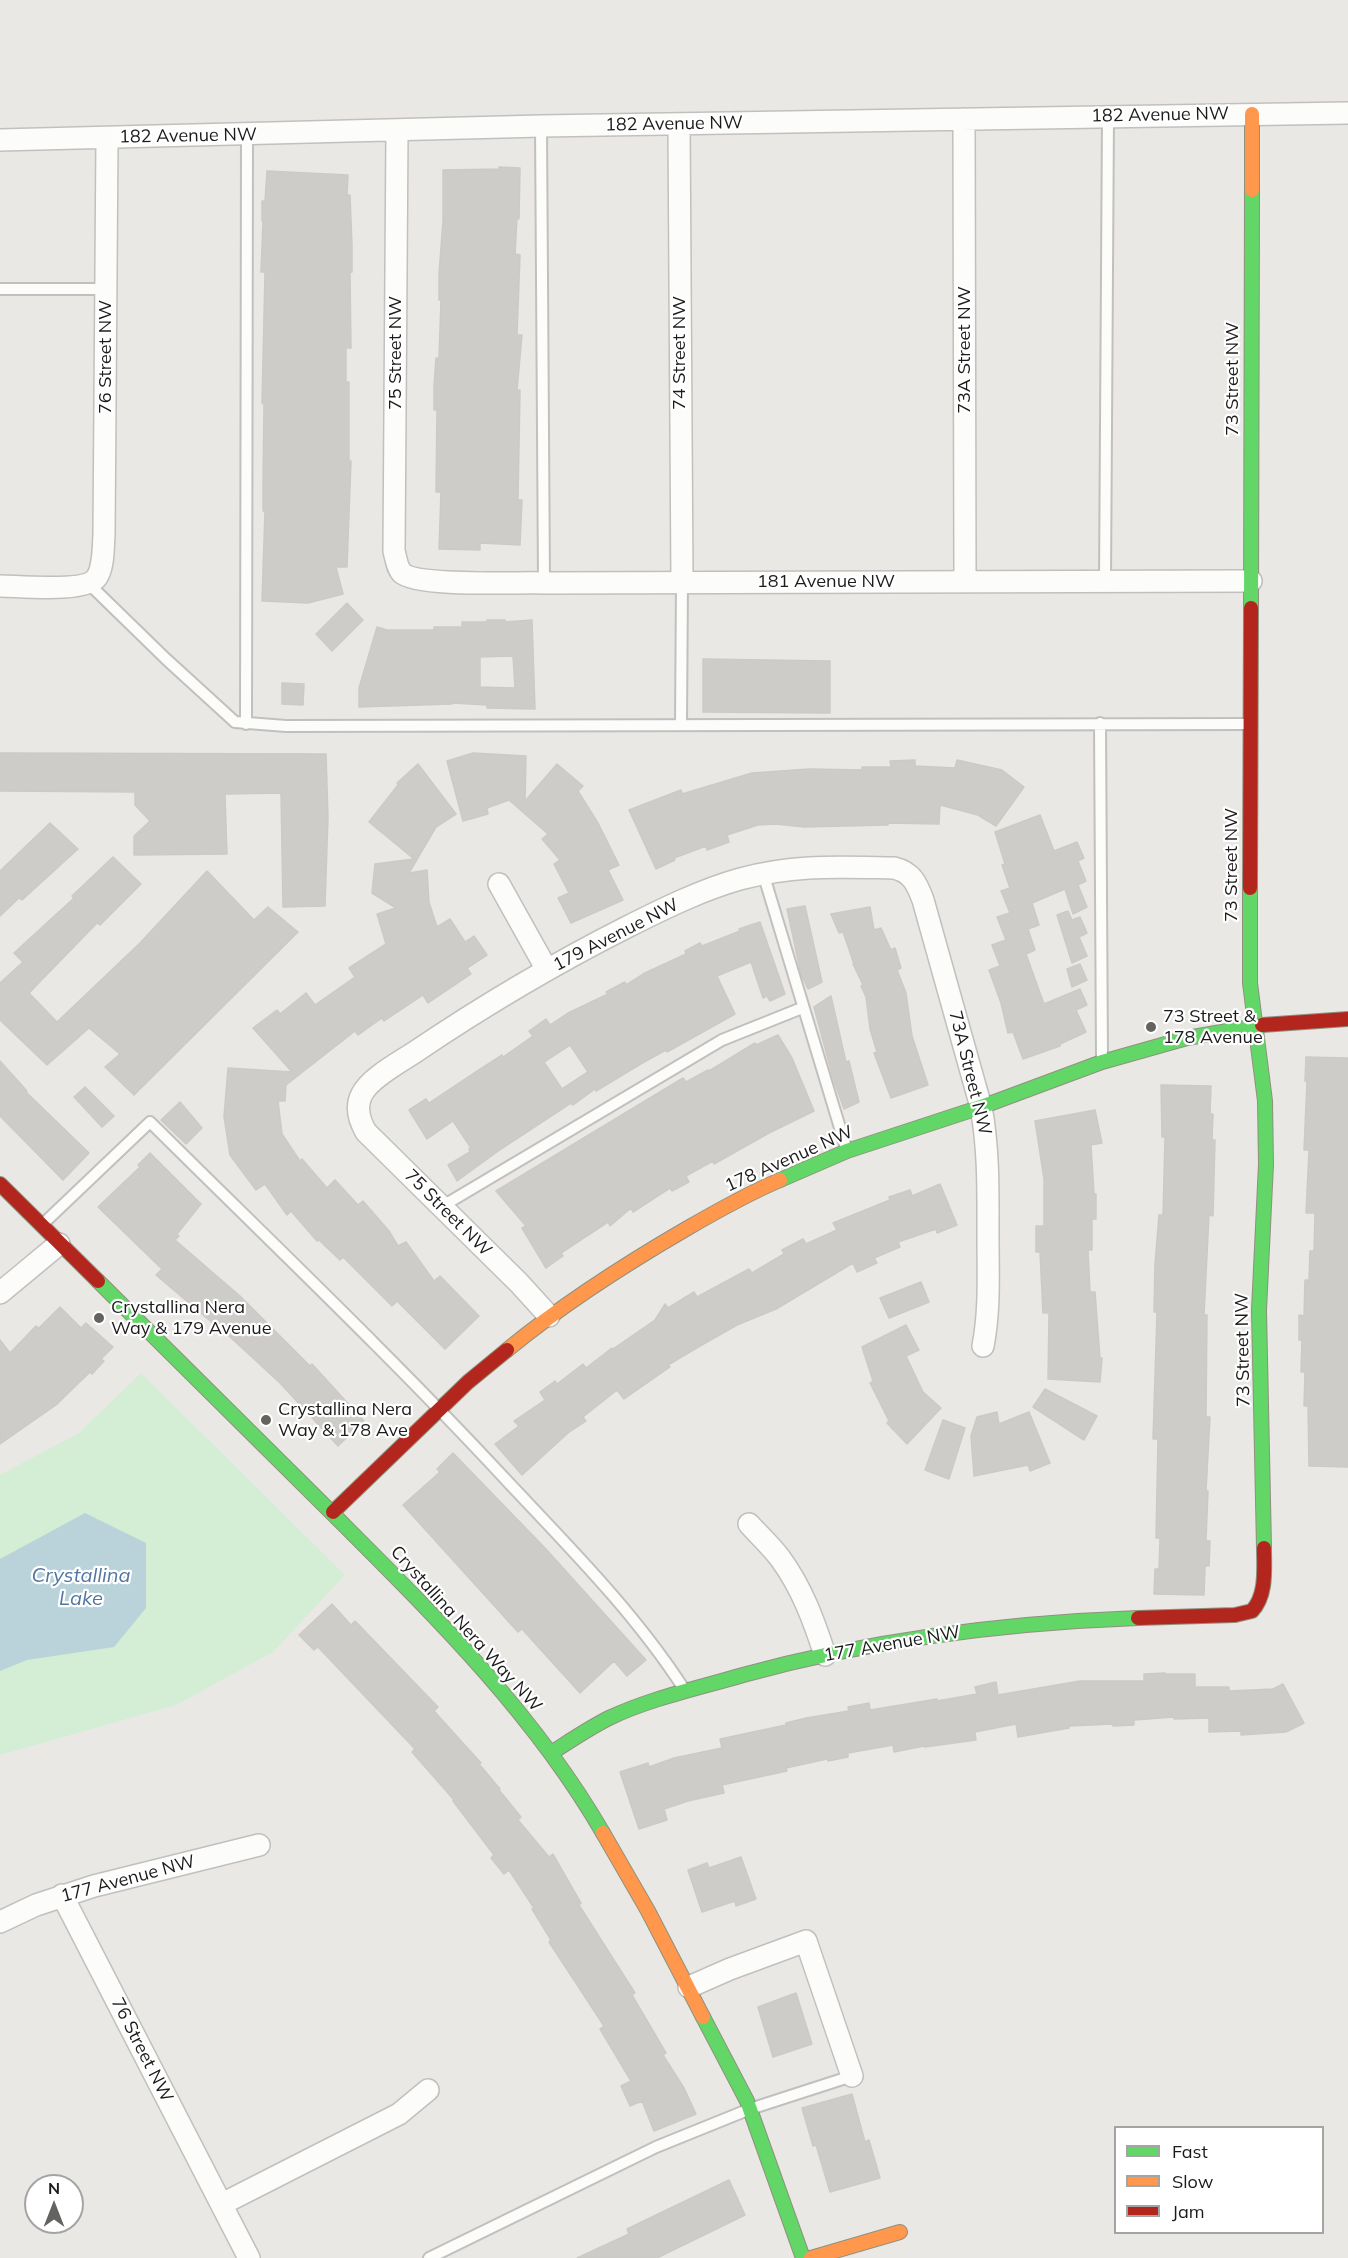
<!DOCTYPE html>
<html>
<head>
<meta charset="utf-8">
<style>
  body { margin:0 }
  #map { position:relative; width:1348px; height:2258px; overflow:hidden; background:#eae8e4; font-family:Mulish,sans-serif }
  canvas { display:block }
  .legend { position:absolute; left:1114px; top:2126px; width:210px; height:108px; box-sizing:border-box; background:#fff; border:2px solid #a4a4a4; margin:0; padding:8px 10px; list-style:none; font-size:18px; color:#1b1b1b }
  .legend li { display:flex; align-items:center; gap:12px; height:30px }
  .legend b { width:30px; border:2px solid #a4a4a4 }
  .north { position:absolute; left:24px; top:2174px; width:60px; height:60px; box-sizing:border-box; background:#fff; border:2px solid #a4a4a4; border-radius:50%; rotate:0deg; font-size:16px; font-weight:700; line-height:24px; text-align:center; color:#1b1b1b }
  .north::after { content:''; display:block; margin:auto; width:21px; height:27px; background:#636361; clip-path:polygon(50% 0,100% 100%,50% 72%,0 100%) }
</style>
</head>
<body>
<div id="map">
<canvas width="1348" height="2258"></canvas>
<ul class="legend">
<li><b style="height:8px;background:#63d668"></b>Fast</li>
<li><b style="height:8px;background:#ff974d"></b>Slow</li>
<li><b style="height:8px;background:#b3261e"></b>Jam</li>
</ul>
<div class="north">N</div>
</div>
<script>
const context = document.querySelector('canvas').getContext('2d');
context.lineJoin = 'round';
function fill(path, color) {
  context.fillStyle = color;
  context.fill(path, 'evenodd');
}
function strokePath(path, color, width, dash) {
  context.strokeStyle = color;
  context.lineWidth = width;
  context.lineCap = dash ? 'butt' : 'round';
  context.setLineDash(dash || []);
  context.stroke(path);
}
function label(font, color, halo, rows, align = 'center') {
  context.font = font + ' Mulish,sans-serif';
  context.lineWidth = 4.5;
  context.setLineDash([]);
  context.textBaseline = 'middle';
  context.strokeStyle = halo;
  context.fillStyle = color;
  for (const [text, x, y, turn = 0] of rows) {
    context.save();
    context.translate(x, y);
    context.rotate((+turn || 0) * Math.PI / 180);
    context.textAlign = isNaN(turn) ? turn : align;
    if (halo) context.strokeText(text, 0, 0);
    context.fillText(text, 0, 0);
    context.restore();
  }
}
const park = new Path2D(`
  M141,1373l204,202 -72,77 -97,53 -176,50v-280l79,-42z`);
const water = new Path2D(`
  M85,1513l61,30v65l-32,39 -87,13 -27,11v-112z`);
const building = new Path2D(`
  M499,167l21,1 -1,51 -2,-1 -2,36 5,1 -3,80h5l-5,55h3l-2,110h4l-2,45 -40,-2v7l-41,-1 2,-57h-5l1,-82h-3v-24l2,-28h3l2,-58h-2v-26l4,-53v-51l56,-1z
  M267,171l81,4 -1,20h3l2,51v26h-2l1,76h-5v34h3v79h2l-4,106h-11l7,27 -35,9 -46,-2 3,-90h-2v-27l1,-80 -2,-1 3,-131h-4l2,-51h-1v-20h3z
  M347,603l16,17 -31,31 -16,-17z
  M487,620h18v2l27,-2 3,89 -48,-1v-3l-35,-2v1l-93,3v-19l18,-61 10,3h47v-3h28v-5h25zM513,656l2,32 -35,-1v-30z
  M703,659l127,2v52l-127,-1z
  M282,683l22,1 -1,21 -21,-1z
  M0,753l326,1 2,63 -3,89 -42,1 -2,-114 -56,1 2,60 -93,1v-19l16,-15 -15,-16v-13l-135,-1z
  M473,753l53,3 -1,45 32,-37 26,22 -5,5 20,32 21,42 -11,5 15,30 -52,23 -13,-25 11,-5 -15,-29 6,-4 -18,-21 6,-5 -39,-34 -22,8 1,6 -25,7 -16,-60z
  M915,760v6l40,2 2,-8 45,10 22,17 -28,39 -18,-11 -38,-10 -1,19 -51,-1v2l-84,2 -28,-3 -18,1 -31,10 2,7 -22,8 -1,-4 -32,12 1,2 -19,9 -27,-59 52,-20 1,4 70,-21 57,-4 53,1v-3h29l-1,-6z
  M418,764l38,50 -20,13 -27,46 18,-3 2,32 8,25 13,-8 15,23 9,-6 13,19 -20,13 4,6 -43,29 -5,-8 -39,26 -2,-3 -24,17 -3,-4 -69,54 -1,16h-7l4,33 18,27 2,-2 25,29 8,-8 23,25 5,-4 26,30 9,15 8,-4 28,39 6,-5 39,40 -34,33 -48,-48 -5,5 -49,-49 -3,3 -21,-20 -2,1 -26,-30 -4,4 -22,-31 -9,6 -26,-35 -6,-38 4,-49 64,4 -39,-44 24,-18 3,4 26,-21 9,12 40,-28 -6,-9 37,-24 -9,-30 19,-6 -24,-15 3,-29 39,-5 -45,-37 29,-37 -1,-2z
  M1040,815l14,36 23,-9 7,16 -6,3 8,20 -8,4 9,22 -14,7 -8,-25 -33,14 7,22 -11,4 7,21 -9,4 18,50 36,-15 7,16 -11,5 10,22 -26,12v2l-37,13 -10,-27 -5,1 -7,-30 -12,-33 11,-4 -8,-21 14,-5 -9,-23 13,-4 -9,-22 9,-3 -8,-23 3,-1 -10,-32z
  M50,823l28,26 -56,51 -3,-2 -19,18v-45z
  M113,857l28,27 -41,41 -3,-2 -68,70 28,29 83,-79 67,-72 47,49 14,-13 30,25 -164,163 -29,-28 15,-13 -31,-26 -42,37 -47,-45v-37l23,-21 -9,-9 60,-55 -2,-2z
  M805,906l17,76 -14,7 -7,-15 -14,-65z
  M870,907l4,23 7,-2 10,22 4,-2 6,20 -4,2 9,23 6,43 16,49 -37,13 -17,-45 3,-1 -7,-23 -4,-32 -5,-11 2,-1 -10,-21h1l-11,-32 -4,1 -8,-19z
  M1068,911l4,9 8,-3 7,16 -8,4 8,19 -15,7 -15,-48z
  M760,922l25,72 -15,7 -3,-5 -4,2 -12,-36 -34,14 18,38 -68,38 -1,-2 -22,12 -48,29 -1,-2 -22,16 -2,-2 -70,46 -44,32 -9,-16 22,-13 -1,-3 2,-1 -18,-27 -26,18 -18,-29 17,-11 3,4 48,-32 25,-16 1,2 30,-21 -4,-5 17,-12 4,6 18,-12 40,-19 -2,-2 19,-10 1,3 19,-12 41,-19 -1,-3 15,-8 2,3 38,-15 -1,-2zM570,1045l18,27 -26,17 -18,-27z
  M1080,964l7,16 -15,7 -5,-18z
  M831,996l15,66 3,-1 10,41 -15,7 -11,-31 -19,-71z
  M778,1035l14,23 22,53 -45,22 -55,31 -1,-3 -27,15 3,6 -17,9 -2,-3 -37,24 -2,-4 -21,18 -2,-4 -47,31 2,3 -17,12 -24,-40 4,-2 -30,-35 187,-113 3,4 22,-12 1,1 46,-28 1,2z
  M1306,1057l42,1v409l-39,-1 -1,-60h-4l1,-34h-4l1,-32h-3v-25l5,1 1,-36h4l1,-29h4l1,-38h-9l3,-63h-5l3,-68 -2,-1z
  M0,1061l27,30 -1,1 63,61 -26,27 -63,-64z
  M1161,1085l50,1 -1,28h3l-1,26h3l-2,76 -4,-1 -5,100h3l-1,102h4l-4,74h2l-2,50h4l-1,25h-4l-1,29 -50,-1 1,-25h4l1,-31h-4l2,-99h-5l4,-127h-3l1,-48 4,-49h4l2,-78h-3z
  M85,1087l29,29 -12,11 -28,-30z
  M180,1102l22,26 -16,16 -25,-24z
  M1095,1110l7,33 -11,2 3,49h2v25h-4v31h-4l2,42h5l5,66h2l-2,24 -52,-3 1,-66h-6l-3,-61h-4v-26h8v-47l-9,-58z
  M150,1153l51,51 -24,30 2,2 -4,4 65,56 70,70 2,-2 52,57 -26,25 -58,-63 -64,-59 -1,1 -59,-50 6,-6 -64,-62 42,-40 -2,-2z
  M940,1184l17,41 -20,8 -1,-4 -38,13 2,5 -26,11 3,5 -20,9 -4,-9 -77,46 -39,16 -37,21 -32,19 2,2 -46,32 -7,-9 -34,27 3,4 -18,12 -46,42 -27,-31 24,-18 -5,-5 31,-21 -5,-8 15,-11 2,3 26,-20 3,4 26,-20 1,1 42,-29 10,-16 3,4 26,-16 3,5 52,-28 3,4 32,-19 -2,-4 21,-11 3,5 31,-14 -4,-7 57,-23 -1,-3 21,-7 2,6z
  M921,1282l8,20 -40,16 -9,-20z
  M60,1307l21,21 5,-5 27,24 -12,12 3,2 -12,13 -2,-2 -34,33 -56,39v-104l10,13 26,-27 3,2z
  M906,1325l13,25 -13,6 17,36 18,16 -34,36 -20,-21 2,-2 -19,-38 3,-2 -11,-34z
  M1045,1389l52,27 -13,24 -51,-33z
  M997,1412l2,12 30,-12 21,51 -20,8 -2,-6 -54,11 -3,-40 6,-19z
  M943,1420l22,8 -16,51 -24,-9z
  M453,1453l92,95 101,112 -19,16 -13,-15 -34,32 -58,-64 -4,3 -115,-127 37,-33 -3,-3z
  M332,1604l19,21 4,-4 83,86 -4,4 47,52 -2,1 21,25 -1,1 22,27 -3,3 31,37 4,-3 28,49 -2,2 56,88 -3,2 34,58 -3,2 21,33 12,26 -42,17 -12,-30 -12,5 -9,-20 10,-5 -31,-52 4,-3 -55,-84 2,-2 -19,-31 2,-1 -25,-38 -5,4 -13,-16 3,-3 -41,-54 1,-1 -42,-48 3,-3 -97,-102 -4,3 -15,-15z
  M1165,1673v1h30v13h34v4l44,-2 10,-5 21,39 -18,9 -45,3v-4l-32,1v-14l-35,1v-2l-40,3v5l-21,1v-2l-44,2v2l-51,9 -2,-13 -41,8 1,8 -51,7 -1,-1 -30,6 -1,-7 -45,8v4l-20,4 -1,-2 -41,9 1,3 -65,14 2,8 -36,8 -24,8 3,11 -28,9 -19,-57 28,-9 1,4 25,-9 48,-10 -2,-9 66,-14v-2l20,-5 43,-7 -1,-4 21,-4 1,7 67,-11v2l40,-7 -2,-7 21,-5 2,13 82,-14h64v-7z
  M741,1857l15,42 -20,7 -1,-5 -33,11 -14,-42 19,-7 2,5z
  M796,1993l16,51 -39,13 -15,-50z
  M852,2094l13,48 4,-2 11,38 -50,14 -14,-47 -3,1 -11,-38z
  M729,2180l16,35 -88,43h-80l52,-24 -2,-5z`);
const lane = new Path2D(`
  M541,126l3,457
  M0,289h106
  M1105,581l3,-465
  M89,584l77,75 69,63 51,4 963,-2
  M1100,723l2,336
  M246,724l1,-589
  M681,725l1,-143
  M763,873l84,278
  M441,1207l281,-167 80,-32
  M44,1223l106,-101c120,119 243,236 358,360 62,66 126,130 176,207
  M429,2258l227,-111 94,-38 102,-33`);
const street = new Path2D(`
  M964,119l1,462
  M679,124l3,458
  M397,131l-3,420c2,7 3,17 8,22 16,14 116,9 142,10l707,-2
  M0,140l541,-14 807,-13
  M0,586c19,0 87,7 97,-9 7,-11 6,-30 7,-42l3,-397
  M499,884l48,86
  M0,1293l59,-49
  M549,1316l-30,-33 -153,-151c-7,-12 -11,-25 -4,-38 8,-16 38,-32 53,-42 68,-46 139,-88 212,-125 36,-18 74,-37 113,-48 55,-15 99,-12 154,-11 18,4 23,16 29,32l58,207c8,43 7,85 7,129 0,37 2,74 -5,110
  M749,1524c10,11 22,22 31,34 22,30 34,63 45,97
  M62,1895l187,363
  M0,1922l36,-17 58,-19 165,-41
  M689,1987l41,-18 76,-28 46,135
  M222,2204l177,-90 29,-24`);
const fast = new Path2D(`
  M1251,608l1,-418
  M1250,888v95l15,118 1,63 -7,146 5,238
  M780,1180l67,-29 134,-44 121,-45 85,-24 75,-13
  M98,1281c80,80 161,160 242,240 96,96 195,194 263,312
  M551,1753c19,-12 38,-25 58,-35 42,-20 90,-30 134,-43 130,-36 261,-52 395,-57
  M703,2017l44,84 56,157`);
const slow = new Path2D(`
  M1252,190v-76
  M507,1350c56,-46 117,-85 179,-121 31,-18 61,-35 94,-49
  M603,1833l45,78 55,106
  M811,2258l89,-26`);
const jam = new Path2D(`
  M1250,888l1,-280
  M1262,1025l86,-6
  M0,1184l98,97
  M333,1512l135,-130 39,-32
  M1138,1618l97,-3 17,-4c15,-16 12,-42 12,-63`);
const markers = [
  [1151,1027,6,"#636361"],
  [99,1318,6,"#636361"],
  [266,1420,6,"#636361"]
];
const streetNames = [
  ["182 Avenue NW",1160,115,-1],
  ["182 Avenue NW",674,124,-1],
  ["182 Avenue NW",188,136,-1],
  ["73A Street NW",965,350,-90],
  ["75 Street NW",396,353,-90],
  ["74 Street NW",680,353,-90],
  ["76 Street NW",106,357,-90],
  ["73 Street NW",1233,379,-90],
  ["181 Avenue NW",826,582],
  ["73 Street NW",1232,865,-90],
  ["179 Avenue NW",616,935,-27],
  ["73A Street NW",970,1073,76],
  ["178 Avenue NW",789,1159,-24],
  ["75 Street NW",448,1213,45],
  ["73 Street NW",1243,1350,-91],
  ["Crystallina Nera Way NW",466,1629,48],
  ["177 Avenue NW",892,1644,-10],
  ["177 Avenue NW",128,1879,-15],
  ["76 Street NW",142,2050,63]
];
const poiNames = [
  ["73 Street &",1163,1017],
  ["178 Avenue",1163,1038],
  ["Crystallina Nera",111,1308],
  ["Way & 179 Avenue",111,1329],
  ["Crystallina Nera",278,1410],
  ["Way & 178 Ave",278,1431]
];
const waterNames = [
  ["Crystallina",81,1576],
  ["Lake",81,1599]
];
fill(park, '#d3eed4');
fill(water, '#bad2da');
fill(building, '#ceccc9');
strokePath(building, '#cdcac6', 1.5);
strokePath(lane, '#c1c0be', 14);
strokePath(street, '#c1c0be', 24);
strokePath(fast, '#8f917e', 16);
strokePath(slow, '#8f917e', 16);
strokePath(jam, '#8f917e', 16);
strokePath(lane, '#fcfcfb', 10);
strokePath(street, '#fcfcfb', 21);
strokePath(fast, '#63d668', 14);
strokePath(slow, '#ff974d', 14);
strokePath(jam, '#b3261e', 14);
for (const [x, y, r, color] of markers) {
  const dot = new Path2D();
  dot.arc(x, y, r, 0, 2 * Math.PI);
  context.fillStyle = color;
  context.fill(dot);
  strokePath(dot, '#fff', 2);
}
label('18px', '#1b1b1b', '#fff', streetNames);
label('18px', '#1b1b1b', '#fff', poiNames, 'left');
label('italic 20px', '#5276a0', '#fff', waterNames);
</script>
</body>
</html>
